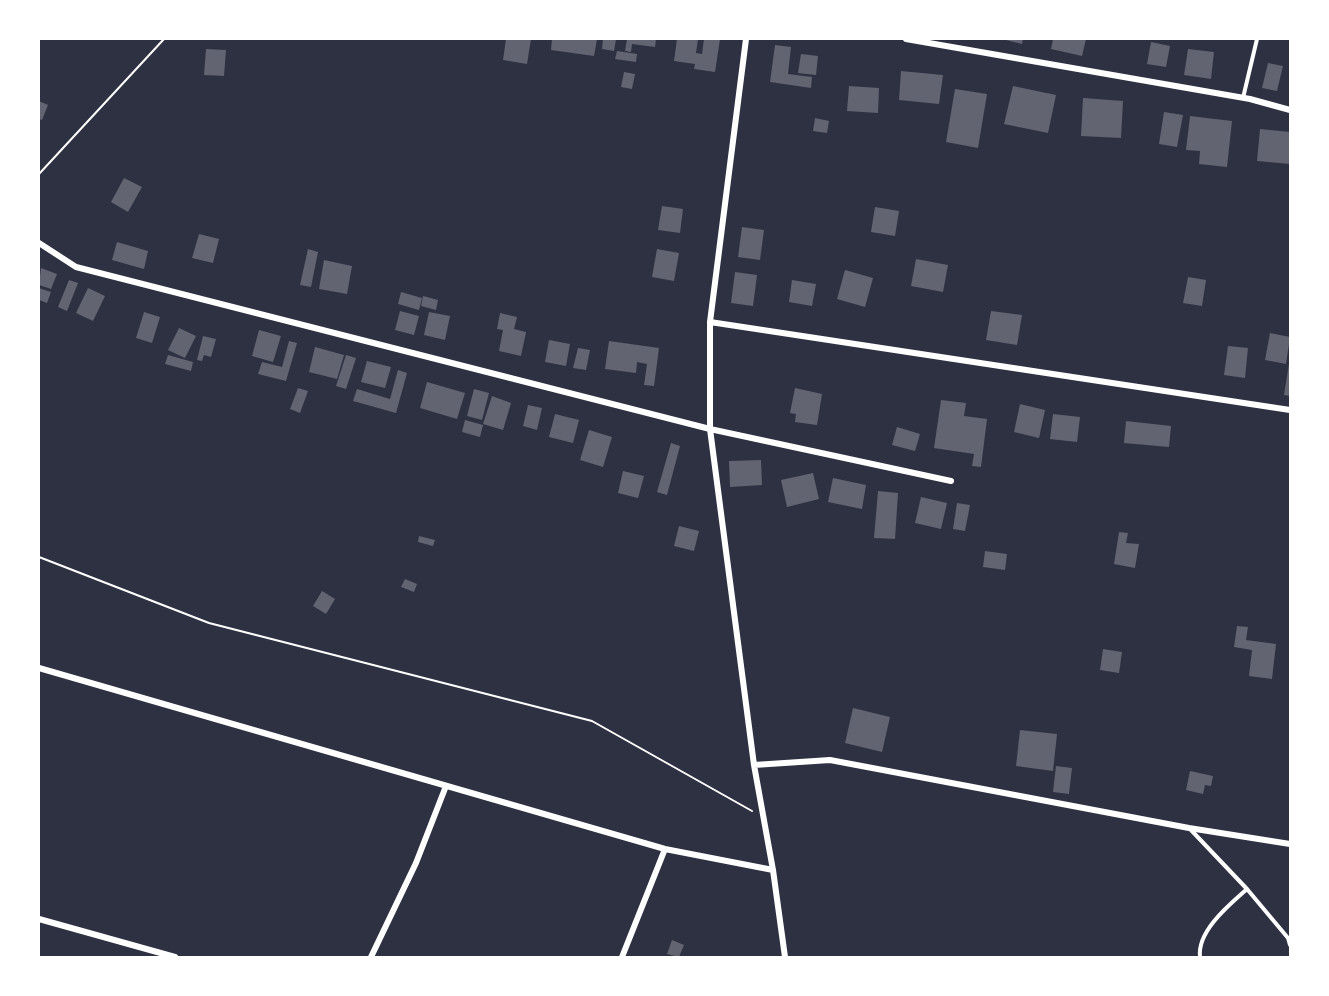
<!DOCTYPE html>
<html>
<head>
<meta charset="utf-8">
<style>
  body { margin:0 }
  #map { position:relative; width:1329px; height:996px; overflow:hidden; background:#2d3142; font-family:Mulish,sans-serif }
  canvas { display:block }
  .frame { position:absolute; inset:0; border:40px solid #fff; pointer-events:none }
</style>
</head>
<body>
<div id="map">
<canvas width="1329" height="996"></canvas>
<div class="frame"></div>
</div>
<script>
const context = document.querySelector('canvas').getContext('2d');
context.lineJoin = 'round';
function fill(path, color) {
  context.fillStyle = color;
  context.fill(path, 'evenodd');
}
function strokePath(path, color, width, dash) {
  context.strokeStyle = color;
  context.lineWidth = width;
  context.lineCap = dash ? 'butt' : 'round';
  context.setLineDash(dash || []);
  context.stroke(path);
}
const building = new Path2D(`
  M506,39h25l-4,25 -24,-4z
  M552,39h45l-3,17 -43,-6z
  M603,39h13l-2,12 -12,-2z
  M627,39h29l-1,8 -23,-3 -1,8 -6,-1z
  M677,39h21l-2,14 6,1 2,-15h16l-5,33 -21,-3 1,-5 -21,-3z
  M1002,39h21l-1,5z
  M1053,39h33l-4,17 -31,-7z
  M1151,42l19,4 -4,21 -19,-3z
  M775,45l16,2 -3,27 24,3 -1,11 -41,-6z
  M206,49l20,1 -2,26 -20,-1z
  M1188,49l26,3 -3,27 -27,-4z
  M617,51l20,3 -1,8 -21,-3z
  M801,54l17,2 -2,19 -18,-2z
  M1268,63l15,3 -6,25 -15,-3z
  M901,71l42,4 -4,29 -40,-4z
  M624,72l11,2 -3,15 -11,-2z
  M849,86l30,2 -1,25 -31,-2z
  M1013,86l43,9 -8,38 -44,-9z
  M955,89l32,5 -9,54 -32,-6z
  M1083,98l40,3 -2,37 -40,-2z
  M39,101l9,4 -6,15 -3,-1z
  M1164,112l19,3 -6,32 -18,-3z
  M1190,116l42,5 -5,46 -28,-3 1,-13 -14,-1z
  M815,118l14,3 -2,12 -14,-2z
  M1260,129l30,3v32l-33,-3z
  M124,178l18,9 -14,25 -17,-10z
  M662,206l21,3 -3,24 -22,-3z
  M875,207l24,4 -4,25 -24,-4z
  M742,227l22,3 -4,30 -22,-3z
  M199,234l20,5 -6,24 -21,-5z
  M117,242l31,9 -4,18 -32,-9z
  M308,249l10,3 -7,35 -11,-2z
  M657,249l22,4 -5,28 -22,-4z
  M916,259l32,6 -5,27 -32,-6z
  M324,260l28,6 -5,28 -28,-5z
  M41,268l16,6 -6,15 -12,-4z
  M845,270l28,8 -8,29 -28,-8z
  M735,272l22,3 -4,31 -22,-3z
  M1188,277l18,3 -4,26 -19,-3z
  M69,280l9,3 -11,28 -9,-4z
  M792,280l24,4 -4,22 -23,-4z
  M39,288l12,4 -4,11 -8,-3z
  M88,288l17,8 -12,25 -17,-8z
  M401,292l21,6 -3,12 -21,-6z
  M423,296l15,4 -2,10 -15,-4z
  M400,311l19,5 -5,19 -19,-5z
  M991,311l31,4 -5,30 -31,-5z
  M144,312l16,5 -8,26 -16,-5z
  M429,312l21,4 -5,24 -21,-5z
  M500,313l17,4 -3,12 12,3 -5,24 -22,-5 4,-21 -6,-1z
  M179,328l17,8 -11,22 -17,-8z
  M259,330l22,6 -8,26 -21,-6z
  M1270,333l20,4 -4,27 -21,-4z
  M203,336l13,3 -5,18 -7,-2 -2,6 -5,-1z
  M549,340l21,4 -4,22 -21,-4z
  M289,341l8,2 -11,38 -28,-7 4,-12 20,5z
  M609,341l50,7 -5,38 -10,-1 3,-21 -10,-2 -1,11 -31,-4z
  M1228,346l20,2 -3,30 -21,-3z
  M315,347l29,8 -7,24 -28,-7z
  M578,348l12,2 -4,20 -13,-2z
  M168,355l25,7 -2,9 -26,-7z
  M346,355l10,3 -10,31 -10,-3z
  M367,361l24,6 -6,21 -24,-6z
  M1289,364h1v32l-6,-1z
  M398,370l9,3 -11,40 -43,-12 4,-12 33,10z
  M427,382l38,11 -8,26 -37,-11z
  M298,388l10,3 -8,22 -10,-4z
  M795,388l27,6 -5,31 -22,-3 1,-8 -6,-1z
  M474,389l15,4 -7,27 -15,-4z
  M492,396l19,7 -8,27 -20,-6z
  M941,400l25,3 -2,13 23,3 -6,48 -9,-1 2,-12 -40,-6z
  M1020,404l25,6 -6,28 -25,-6z
  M528,405l14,3 -5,22 -14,-4z
  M555,414l24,6 -6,23 -24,-6z
  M1053,414l27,3 -3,25 -27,-3z
  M465,420l18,5 -3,12 -18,-5z
  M1126,421l45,5 -2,21 -45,-4z
  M897,427l23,7 -5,17 -23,-6z
  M589,430l23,7 -9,30 -23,-7z
  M671,443l9,3 -13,49 -10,-3z
  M761,460l1,25 -32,2 -1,-26z
  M623,471l21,5 -6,22 -20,-5z
  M813,473l6,26 -32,8 -6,-27z
  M833,478l33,7 -4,24 -34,-7z
  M878,491l20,2 -3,46 -21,-1z
  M921,497l26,6 -6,26 -26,-6z
  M957,503l13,2 -5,26 -12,-2z
  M679,526l20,5 -5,20 -20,-5z
  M1119,532l9,1 -2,10 13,1 -4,24 -21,-4z
  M419,536l16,4 -2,6 -15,-4z
  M985,551l22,3 -2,16 -22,-3z
  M405,579l12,5 -3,8 -13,-5z
  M322,591l13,8 -9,15 -13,-8z
  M1237,626l11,1 -2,13 30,4 -4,35 -23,-3 3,-26 -18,-3z
  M1103,649l19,3 -3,21 -19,-3z
  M853,708l37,9 -8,35 -37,-9z
  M1020,730l37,4 -4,37 -37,-5z
  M1056,766l16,2 -3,26 -16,-2z
  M1190,771l23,5 -2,10 -6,-1 -2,9 -17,-4z
  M672,940l12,5 -5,12 -12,-3z`);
const path = new Path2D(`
  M39,174l125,-135
  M39,557l170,66 383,98 160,90`);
const service = new Path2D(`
  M1243,98l14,-59
  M1191,830l56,59 41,49 2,7
  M1200,957c-3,-26 29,-52 47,-68`);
const minor = new Path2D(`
  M746,39l-36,283v107l44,336 19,105 12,87
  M906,39l344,60 40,11
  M39,243l37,24 634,162 241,52
  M710,322l580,88
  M39,668l626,181 108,21
  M754,765l76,-5 359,68 101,16
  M39,919l136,38
  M371,957l45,-94 30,-77
  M622,957l43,-108`);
fill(building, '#626471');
strokePath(path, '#fff', 2);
strokePath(service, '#fff', 4);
strokePath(minor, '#fff', 6);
</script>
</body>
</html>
